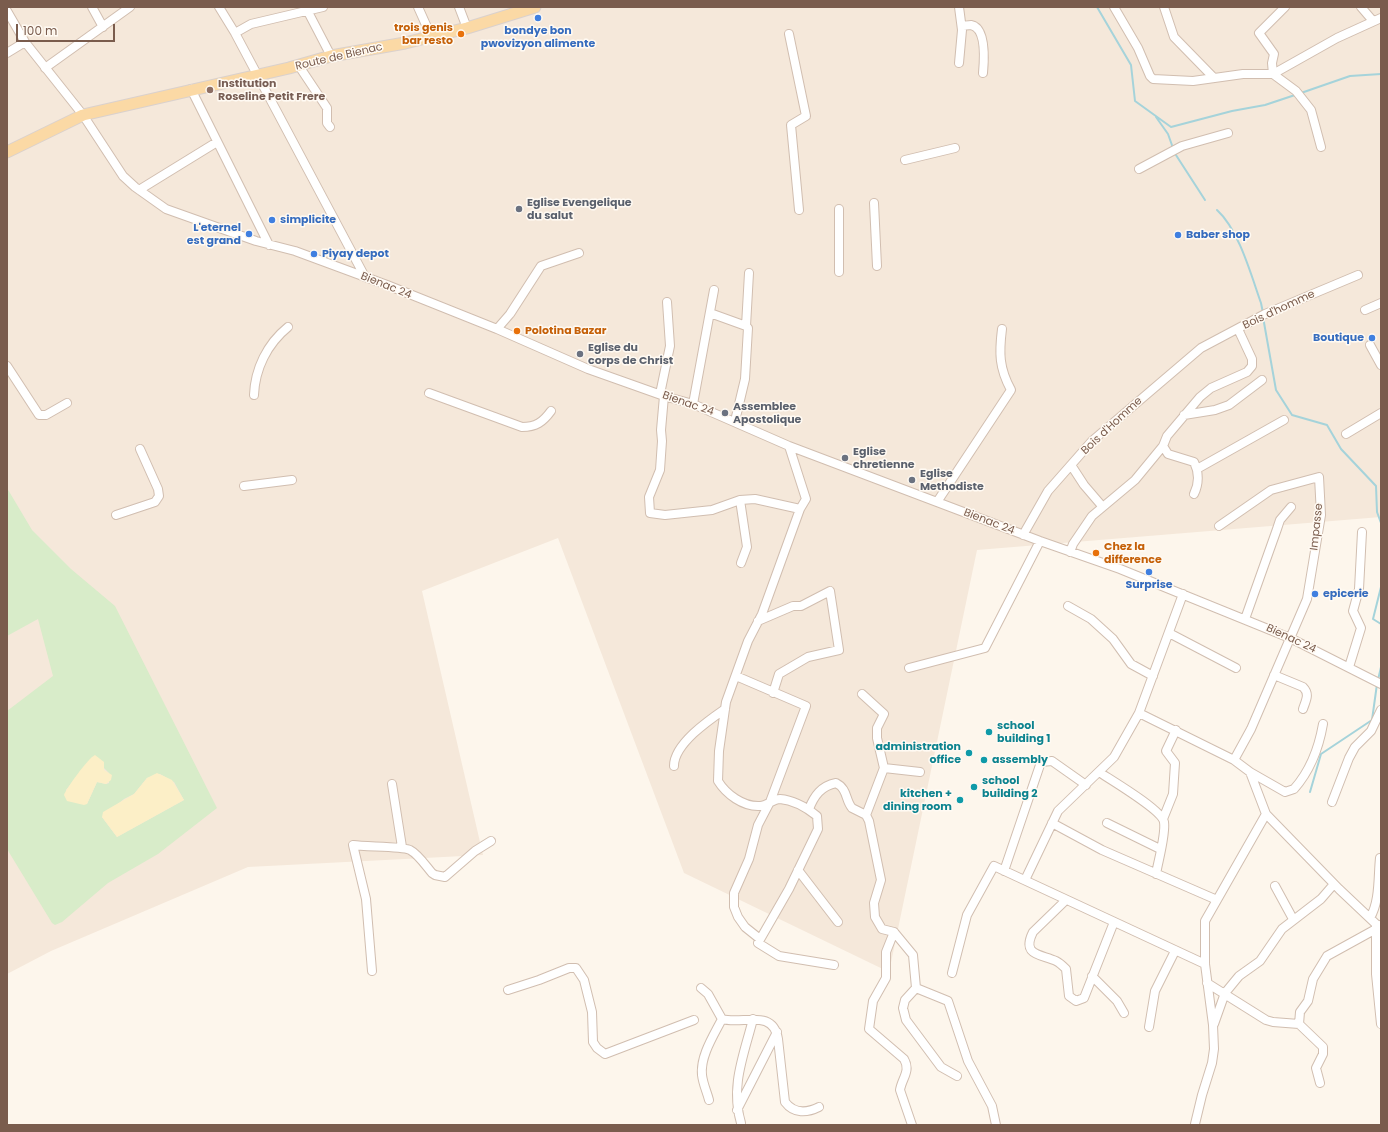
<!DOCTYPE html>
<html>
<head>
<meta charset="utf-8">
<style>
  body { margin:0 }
  #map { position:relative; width:1388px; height:1132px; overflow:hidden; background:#fdf6ec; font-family:Poppins,sans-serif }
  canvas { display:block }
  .frame { position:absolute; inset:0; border:8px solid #7a5c4d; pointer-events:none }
  .scale { position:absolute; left:16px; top:24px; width:99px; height:18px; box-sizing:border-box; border:2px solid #7a5c4d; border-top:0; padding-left:5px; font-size:12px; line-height:14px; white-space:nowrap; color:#7a5c4d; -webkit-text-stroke:3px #fffaf3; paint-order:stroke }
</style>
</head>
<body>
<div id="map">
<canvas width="1388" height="1132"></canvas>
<div class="frame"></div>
<div class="scale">100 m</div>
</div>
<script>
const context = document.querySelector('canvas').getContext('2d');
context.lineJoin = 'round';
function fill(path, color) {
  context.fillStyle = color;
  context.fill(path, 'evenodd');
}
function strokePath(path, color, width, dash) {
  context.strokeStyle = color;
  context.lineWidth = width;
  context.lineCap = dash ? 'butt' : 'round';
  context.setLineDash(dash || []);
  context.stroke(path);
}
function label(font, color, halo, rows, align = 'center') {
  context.font = font + ' Poppins,sans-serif';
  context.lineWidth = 3;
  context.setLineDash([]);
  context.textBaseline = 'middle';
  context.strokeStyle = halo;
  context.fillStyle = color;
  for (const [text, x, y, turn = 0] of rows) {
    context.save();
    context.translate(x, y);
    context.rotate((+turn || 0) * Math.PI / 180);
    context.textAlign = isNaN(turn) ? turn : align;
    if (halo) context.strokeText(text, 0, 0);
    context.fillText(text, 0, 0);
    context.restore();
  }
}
const residential = new Path2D(`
  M7,7h1374v510l-404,33 -88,422 -205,-99 -126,-335 -136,53 61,264 -235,12 -197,84 -44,23z`);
const green = new Path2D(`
  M7,488l25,42 39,39 44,37 102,202 -59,46 -50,29 -46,39 -7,3 -3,-2 -45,-74v-138l46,-35 -15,-57 -31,17zM103,767l6,6v10l-3,1 -9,-2 -10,22 -17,-3 -4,-11 14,-18zM160,774l14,8 10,18 -67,37 -15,-20 22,-18 10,-5 13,-16z`);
const sand = new Path2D(`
  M95,755l9,7v8l8,5 -1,5 -5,4 -9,-2 -10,22 -3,1 -17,-4 -3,-6c2,-6 24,-37 31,-40z
  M157,773l15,7 12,20 -67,37 -15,-20 1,-5 31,-18 13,-16z`);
const stream = new Path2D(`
  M1097,7l34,58 4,36 36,26 61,-16 33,-6 30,-10
  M1301,93l49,-17 31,-2
  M1156,117l12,17 5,14
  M1174,152l31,48
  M1217,210c22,20 34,65 44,93l2,10
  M1263,317l13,73 16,25 35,10 14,24 35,37 1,26 4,11
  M1381,587l-8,32 8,5
  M1378,680l3,-13
  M1310,792l11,-38 51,-34 5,-36`);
const minor = new Path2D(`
  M92,7l11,20
  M219,7l16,26 130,244
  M418,7l13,29
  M459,7l8,21
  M1114,7l24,41 12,28 3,3 40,2 50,-7h30l64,-36 44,-20
  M1164,7l10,30 40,41
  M1285,7l-26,26 15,21 -2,9 1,11 23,17 15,19 10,37
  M1361,7l12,14
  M306,8l25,48
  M7,11l18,31 58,73 40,61 12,11 31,22 90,32 39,10 92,34 110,44 91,40 76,27 29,8 96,42 251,95 80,28 170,69 91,46
  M962,26c2,0 6,-1 9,-1 16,3 13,37 12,48
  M235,33l16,-9 72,-17
  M789,34l17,82 -15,9 8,85
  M7,53l18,-11
  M959,63l3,-33 -3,-23
  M299,66l28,42v15l3,4
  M45,68l85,-61
  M191,89l78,156
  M905,160l50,-12
  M1139,169l43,-23 46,-13
  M139,190l78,-48
  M874,203l3,63
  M839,272v-63
  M1365,310l16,-7
  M710,313l36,13 2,2 -3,51 -10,42
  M746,326l3,-53
  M497,329l13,-15 31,-48 38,-13
  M1370,345l11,20
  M7,366l32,49h7l21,-12
  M429,393l93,34c14,0 21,-5 29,-16
  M660,394l10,-48 -3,-44
  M254,395c1,-26 13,-51 34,-68
  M664,396l-3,34 1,11 -2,29 -11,27 1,16 15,2 47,-5 28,-10 15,-1 45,10
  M693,404l21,-114
  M1184,415l31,-5 14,-5 33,-25
  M1346,434l35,-21
  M789,446l17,53 -6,10 -38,105 -14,27 -22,61 -7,49 -1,30c8,13 25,26 42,25 7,0 13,-7 20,-7 13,1 27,9 37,17l1,13 -29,60 -31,54 21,13 55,9
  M1163,446l5,8 26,8c5,10 5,22 0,32
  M1071,465l13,20 18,21
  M1197,469l87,-49
  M244,486l48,-6
  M740,500l7,47 -6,16
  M937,502l74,-112c-12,-22 -12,-37 -9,-61
  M116,515l39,-13 4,-6 -1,-7 -18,-40
  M1219,526l52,-36 48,-13 2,38 -14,84 -56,130 -17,31
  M1023,535l25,-44 44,-50 109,-93 64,-34 93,-39
  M1070,552l3,-8 19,-28 43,-36 28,-34 4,-10 33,-39 11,-9 36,-16 5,-6v-7l-14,-30
  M1068,606l23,13 22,20 18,25 22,12
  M1245,619l32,-90 3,-9 11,-13
  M758,621l35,-15h8l29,-15 9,59 -31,7 -29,17 -6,19
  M1169,633l67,35
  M1349,667l12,-39 -8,-17 6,-22 3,-57
  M909,668l76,-20 55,-107
  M1274,675l29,12c7,7 3,13 0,22
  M736,676l70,30 -36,96 -12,23 -9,34 -15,34v14l4,10 7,10 15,12
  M862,694l22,20 -7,14v10l7,30 36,4
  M1139,713l95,47 16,12 16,42 73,75 37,35 5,2
  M674,766c0,-22 35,-46 51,-57
  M1099,772c12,8 63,38 65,50 2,12 -6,40 -8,52
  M1250,772l35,20 9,-3c16,-18 25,-42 29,-65
  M392,784l10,63
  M1332,802l17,-44 6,-11 16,-16 10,-21
  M809,809c5,-13 12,-23 27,-26 12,6 9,17 16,25l14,7 3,6 12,59 -7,23 1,14 7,12 12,3 19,23 3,33 32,13 20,60 24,45 4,19
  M866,815l18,-47
  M1163,819l10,-25 2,-31 -9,-12 10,-21
  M1052,823l50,27 115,50
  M1107,823l53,26
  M798,870l40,52
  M1004,871l37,-109 11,-1 34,24
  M1025,880l33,-69 56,-54 25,-44 44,-119
  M1275,886l18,33
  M1066,900l-33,32c-12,24 8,22 23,29 4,2 7,5 10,8l3,27 7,5 8,-3 30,-76
  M1370,918c10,-17 8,-41 10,-60
  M1376,924v50l5,50
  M894,932l-8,20v26l-13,23 -4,28 35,30c7,12 -2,19 -4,31l12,35
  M372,971l-6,-72 -13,-54c12,2 50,1 57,5 8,4 16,16 22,23l3,2 10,2 30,-26 16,-10
  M952,973l15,-58 27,-49 211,98
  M1092,976l25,25 7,12
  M1207,983l59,37 7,2 26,2
  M701,988l7,6 14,25c20,6 51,-11 56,20l7,63c9,12 22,11 34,5
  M916,988l-11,12 -2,8 3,12 35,47 16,9
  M508,990l31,-10 30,-12h7l8,12 8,32 1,30 4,6 8,6 89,-34
  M1214,1024l11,-31 14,-17 21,-15 22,-32 39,-30 13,-15
  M1149,1027l6,-36 20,-40
  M1320,1083l-4,-15 7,-14v-7l-24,-23 1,-12 8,-11 5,-22 14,-23 49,-27
  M709,1100c-2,-8 -6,-16 -7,-25 -2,-19 12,-40 20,-56
  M737,1110l40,-78
  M741,1123c-11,-37 3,-68 12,-104
  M1195,1124l7,-29 10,-32 2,-14 -1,-24 -8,-61v-43l61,-107`);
const major = new Path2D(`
  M7,152l76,-37 206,-47 42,-12 74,-13 62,-15 68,-21`);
const markers = [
  [538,18,4,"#3f7fe0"],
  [461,34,4,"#e8710a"],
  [210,90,4,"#8d6e63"],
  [519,209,4,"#6b7280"],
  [272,220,4,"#3f7fe0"],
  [249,234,4,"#3f7fe0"],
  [1178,235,4,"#3f7fe0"],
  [314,254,4,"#3f7fe0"],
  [517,331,4,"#e8710a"],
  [1372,338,4,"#3f7fe0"],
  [580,354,4,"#6b7280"],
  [725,413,4,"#6b7280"],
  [845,458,4,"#6b7280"],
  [912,480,4,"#6b7280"],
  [1096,553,4,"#e8710a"],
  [1149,572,4,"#3f7fe0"],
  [1315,594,4,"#3f7fe0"],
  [989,732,4,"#0f9aa8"],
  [969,753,4,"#0f9aa8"],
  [984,760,4,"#0f9aa8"],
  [974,787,4,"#0f9aa8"],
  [960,800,4,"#0f9aa8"]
];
const foodNames = [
  ["trois genis",453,28,"right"],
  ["bar resto",453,41,"right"],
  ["Polotina Bazar",525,331],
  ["Chez la",1104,547],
  ["difference",1104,560]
];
const shopNames = [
  ["bondye bon",538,31,"center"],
  ["pwovizyon alimente",538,44,"center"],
  ["simplicite",280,220],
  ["L'eternel",241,228,"right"],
  ["est grand",241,241,"right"],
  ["Baber shop",1186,235],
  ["Piyay depot",322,254],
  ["Boutique",1364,338,"right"],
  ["Surprise",1149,585,"center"],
  ["epicerie",1323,594]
];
const streetNames = [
  ["Route de Bienac",339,57,-13],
  ["Bienac 24",386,286,22],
  ["Bois d'homme",1279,310,-25],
  ["Bienac 24",688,404,19],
  ["Bois d'Homme",1112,426,-43],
  ["Bienac 24",989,522,21],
  ["Impasse",1317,527,-84],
  ["Bienac 24",1291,639,25]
];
const educationNames = [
  ["Institution",218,84],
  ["Roseline Petit Frere",218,97]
];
const worshipNames = [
  ["Eglise Evengelique",527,203],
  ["du salut",527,216],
  ["Eglise du",588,348],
  ["corps de Christ",588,361],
  ["Assemblee",733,407],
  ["Apostolique",733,420],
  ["Eglise",853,452],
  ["chretienne",853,465],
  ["Eglise",920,474],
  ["Methodiste",920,487]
];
const cultureNames = [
  ["school",997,726],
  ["building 1",997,739],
  ["administration",961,747,"right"],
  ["office",961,760,"right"],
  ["assembly",992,760],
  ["school",982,781],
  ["building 2",982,794],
  ["kitchen +",952,794,"right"],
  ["dining room",952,807,"right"]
];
fill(residential, '#f5e8da');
fill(green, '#d8ecc9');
fill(sand, '#fcefc7');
strokePath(stream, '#a5d3da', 2);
strokePath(minor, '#d1beb0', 10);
strokePath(major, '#dad1cd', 13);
strokePath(minor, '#fff', 8);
strokePath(major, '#fbd9a5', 11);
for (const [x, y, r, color] of markers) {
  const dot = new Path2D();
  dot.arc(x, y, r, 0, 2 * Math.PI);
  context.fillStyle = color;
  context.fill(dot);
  strokePath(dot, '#fffaf3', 1.5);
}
label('bold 11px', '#c56008', '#fffaf3', foodNames, 'left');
label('bold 11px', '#366cbe', '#fffaf3', shopNames, 'left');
label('11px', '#7a5c4d', '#fffaf3', streetNames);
label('bold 11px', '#785e54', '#fffaf3', educationNames, 'left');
label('bold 11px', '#5b616d', '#fffaf3', worshipNames, 'left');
label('bold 11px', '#0d838f', '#fffaf3', cultureNames, 'left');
</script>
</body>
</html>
